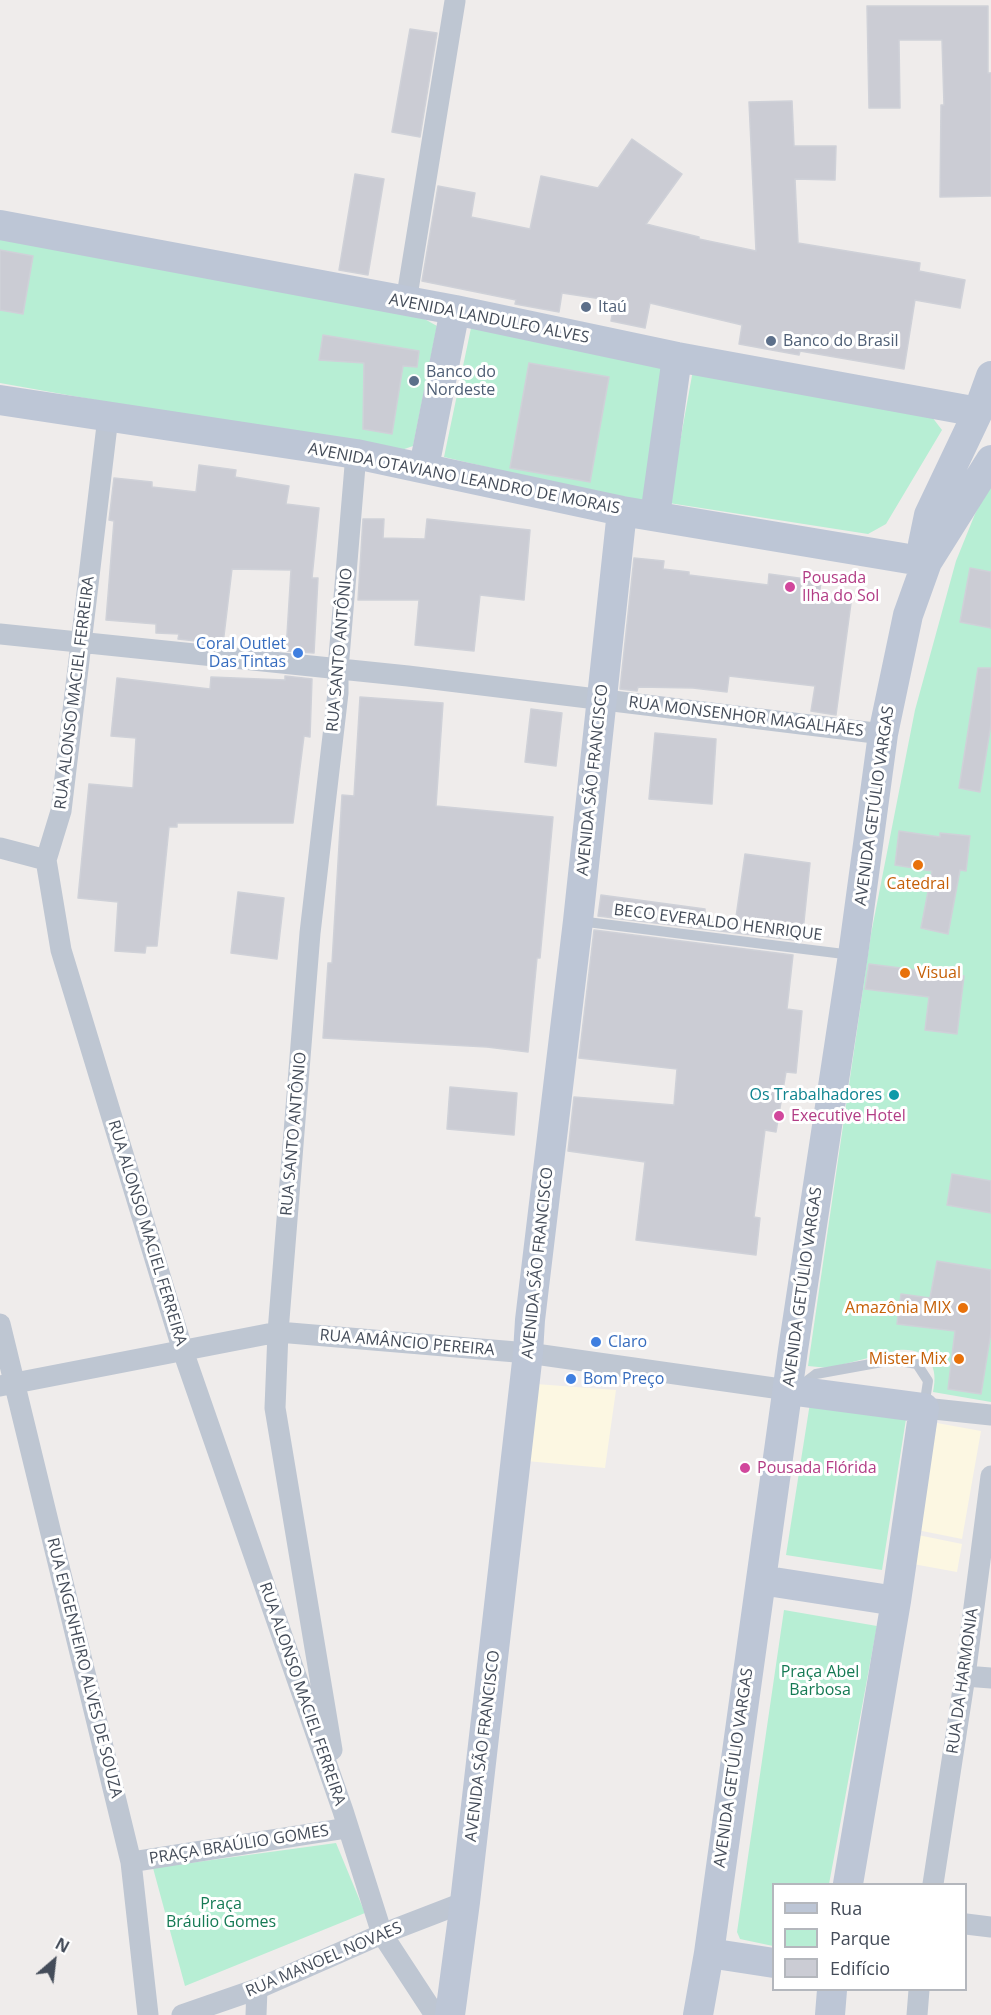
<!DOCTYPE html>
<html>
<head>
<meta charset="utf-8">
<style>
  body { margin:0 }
  #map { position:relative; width:991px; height:2015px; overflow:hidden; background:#efeceb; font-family:"Open Sans",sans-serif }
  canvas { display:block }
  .legend { position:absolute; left:772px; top:1883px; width:195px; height:108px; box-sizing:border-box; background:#fff; border:2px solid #b4b7bd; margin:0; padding:8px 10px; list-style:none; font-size:18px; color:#444c59 }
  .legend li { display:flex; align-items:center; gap:12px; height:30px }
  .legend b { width:30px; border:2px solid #b4b7bd }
  .north { position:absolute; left:24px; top:1931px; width:60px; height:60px; -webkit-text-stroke:4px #fff; paint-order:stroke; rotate:28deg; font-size:16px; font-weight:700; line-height:24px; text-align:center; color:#444c59 }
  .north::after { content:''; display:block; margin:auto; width:21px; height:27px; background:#444c59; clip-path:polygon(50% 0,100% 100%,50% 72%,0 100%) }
</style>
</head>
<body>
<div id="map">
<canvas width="991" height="2015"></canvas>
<ul class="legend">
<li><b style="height:8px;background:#bdc6d6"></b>Rua</li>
<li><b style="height:16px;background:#b7eed4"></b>Parque</li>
<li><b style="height:16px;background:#cbccd4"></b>Edifício</li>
</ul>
<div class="north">N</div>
</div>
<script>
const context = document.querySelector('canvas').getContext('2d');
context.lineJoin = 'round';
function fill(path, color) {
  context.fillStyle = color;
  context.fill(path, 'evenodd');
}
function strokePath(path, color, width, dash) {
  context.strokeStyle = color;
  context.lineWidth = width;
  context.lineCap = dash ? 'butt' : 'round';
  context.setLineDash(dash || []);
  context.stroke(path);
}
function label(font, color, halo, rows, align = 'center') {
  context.font = font + ' "Open Sans",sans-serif';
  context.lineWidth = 6;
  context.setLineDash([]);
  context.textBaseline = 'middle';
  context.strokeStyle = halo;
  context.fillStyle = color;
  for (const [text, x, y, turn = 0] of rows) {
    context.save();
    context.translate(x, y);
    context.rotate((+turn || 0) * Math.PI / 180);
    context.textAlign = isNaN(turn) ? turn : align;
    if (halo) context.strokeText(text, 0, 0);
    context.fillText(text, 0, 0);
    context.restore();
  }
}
const commercial = new Path2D(`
  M536,1384l80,6 -11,78 -79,-7z
  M937,1423l44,8 -19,108 -45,-9z
  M918,1535l44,9 -5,28 -44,-8z`);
const green = new Path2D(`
  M0,216l405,92 32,18 -24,120 -20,7 -393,-70z
  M471,328l198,38 -25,138 -200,-47z
  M693,370l239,47 10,13 -56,94 -18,10 -199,-31z
  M991,482v920l-58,-10c6,-26 -5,-44 -34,-42l-70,18 -21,-2 63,-432 44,-224 41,-149 19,-47z
  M810,1403l96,16 -24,151 -96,-15z
  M784,1610l93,16 -48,258h-55l-1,62 -33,-7 -3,-7z
  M336,1843l29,70 -180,73 -32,-118z`);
const building = new Path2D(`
  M867,6h121v67h3v123l-51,1 1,-92h3l-2,-65h-43l1,68h-31z
  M410,29l27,4 -17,104 -28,-5z
  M792,101l2,45h42l-1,34 -40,-1 3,64 122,20 -1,8 46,9 -5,28 -45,-8 -11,69 -104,-18 -1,4 -60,-11 3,-19 -92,-22 -5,25 -34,-7 4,-20 -53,-8 -3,19 -44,-8 1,-4 -94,-19 16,-95 37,7 -4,24 59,12 11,-53 57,12 34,-49 50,35 -36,50 53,13v2l57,12 -7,-149z
  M355,174l29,5 -16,96 -29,-5z
  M0,250l33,6 -10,58 -23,-4z
  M323,335l96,16 -2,16 -14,-1 -11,68 -29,-5 1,-66 -45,-3z
  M529,363l80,14 -19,105 -80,-14z
  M199,465l37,5 -1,7 54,9 -3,18 33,4 -7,70h6l-4,75 -28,-2 5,-81 -59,-1 -9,75 -45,-5 1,-5 -23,-1v-9l-50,-4 8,-99 -5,-1 5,-42 38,4v5l44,5z
  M363,519h21l-1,19 42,1 2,-20 103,11 -6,70 -44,-5 -6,56 -59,-6 4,-45h-61z
  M634,558l30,3 -1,8 26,3v3l79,10 1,-11 52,7 -2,16 32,6 -15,112 -25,-4 4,-25 -86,-10 -2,16 -34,-4 -55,-1 -1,4 -17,-2z
  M970,568l21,4v56l-31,-6z
  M978,668h13v56l-11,68 -21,-4z
  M285,676l27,3 -2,58 -6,-1 -11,87h-116v4h-8l-12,119h-11l-1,7 -30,-2 3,-49 -40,-4 11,-114 44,4 3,-50 -25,-2 6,-58 93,11 1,-12 74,3z
  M360,697l83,6 -7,103 117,11 -13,141h-3l-9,94 -41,-5 -164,-9 5,-75h4l10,-168 12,1z
  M531,709l31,4 -6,53 -31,-4z
  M655,733l61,6 -4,65 -63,-5z
  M899,831l41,6v-4l30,3 -4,35 -6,-1 -12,64 -27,-6 11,-57 -37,-6z
  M745,854l65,9 -8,78 -204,-25 3,-21 104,14v12l30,3z
  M238,892l46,6 -7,61 -46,-6z
  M594,930l199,25 -6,54 15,2 -6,62 -10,-1 -10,60 -11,-2 -11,87 6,1 -4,37 -120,-15 9,-78 -77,-11 6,-54 100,8 3,-36 -98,-11z
  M869,964l95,12 -7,58 -32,-4 4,-33 -64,-8z
  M450,1087l67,6 -3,42 -67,-6z
  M952,1174l39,7v32l-44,-8z
  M937,1261l54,9v62l-10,62 -33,-5 7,-58 -58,-7 4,-30 29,4z`);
const lane = new Path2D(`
  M579,921l273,34
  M799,1387l17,-13 77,-14 24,4 11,17 -4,26`);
const street = new Path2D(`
  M406,302l49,-301
  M108,417l-47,394 -15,49 15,90 122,401 160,460 39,123 53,81
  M0,634l408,42 475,58
  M0,848l46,12
  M0,1324l131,538 17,153
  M0,1386l278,-54 250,21 260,37
  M924,1408l67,7
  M965,1676l26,2
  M332,1750l-57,-342 3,-76 32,-399 28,-240v-24l18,-215
  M131,1862l216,-34
  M933,1884l32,-208 26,-200
  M966,1924l25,3
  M182,2015l75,-26 125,-55 83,-32
  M256,2015l1,-26
  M917,2015l2,-25`);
const secondary = new Path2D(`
  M0,225l455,85 222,47 301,55
  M0,400l356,54 266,57 305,51 64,-102
  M424,467l31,-157
  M655,516l22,-159
  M788,1390l136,18 -28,193 -48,283
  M761,1580l135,21
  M709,1953l65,10
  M450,2015l15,-113 63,-549 2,-33 48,-399 44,-410
  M698,2015l11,-62 84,-603 60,-395 30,-221 25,-119 19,-53 -4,-18 6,-29 49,-103 13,-36
  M830,2015l2,-25`);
const markers = [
  [586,307,6,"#5c6f8a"],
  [771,341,6,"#5c6f8a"],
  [414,381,6,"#5c6f8a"],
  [790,587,6,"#d1479c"],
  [298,653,6,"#3f7fe0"],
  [918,865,6,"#e8710a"],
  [905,973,6,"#e8710a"],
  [894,1095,6,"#0f9aa8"],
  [779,1116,6,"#d1479c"],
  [963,1308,6,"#e8710a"],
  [596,1342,6,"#3f7fe0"],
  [959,1359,6,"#e8710a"],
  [571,1379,6,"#3f7fe0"],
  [745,1468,6,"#d1479c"]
];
const serviceNames = [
  ["Itaú",598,307],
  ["Banco do Brasil",783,341],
  ["Banco do",426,372],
  ["Nordeste",426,390]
];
const streetNames = [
  ["AVENIDA LANDULFO ALVES",489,319,11],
  ["AVENIDA OTAVIANO LEANDRO DE MORAIS",464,479,11],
  ["RUA SANTO ANTÔNIO",340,650,-85],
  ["RUA ALONSO MACIEL FERREIRA",75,693,-83],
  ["RUA MONSENHOR MAGALHÃES",746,717,7],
  ["AVENIDA SÃO FRANCISCO",593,780,-84],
  ["AVENIDA GETÚLIO VARGAS",875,806,-82],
  ["BECO EVERALDO HENRIQUE",718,923,7],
  ["RUA SANTO ANTÔNIO",294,1134,-85],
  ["RUA ALONSO MACIEL FERREIRA",147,1233,73],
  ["AVENIDA SÃO FRANCISCO",538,1263,-84],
  ["AVENIDA GETÚLIO VARGAS",803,1287,-82],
  ["RUA AMÂNCIO PEREIRA",407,1343,5],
  ["RUA ENGENHEIRO ALVES DE SOUZA",84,1668,76],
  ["RUA DA HARMONIA",963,1681,-82],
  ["RUA ALONSO MACIEL FERREIRA",302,1694,71],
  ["AVENIDA SÃO FRANCISCO",483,1746,-83],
  ["AVENIDA GETÚLIO VARGAS",734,1768,-82],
  ["PRAÇA BRAÚLIO GOMES",239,1845,-9],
  ["RUA MANOEL NOVAES",324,1960,-23]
];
const hotelNames = [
  ["Pousada",802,578],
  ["Ilha do Sol",802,596],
  ["Executive Hotel",791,1116],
  ["Pousada Flórida",757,1468]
];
const shopNames = [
  ["Coral Outlet",286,644,"right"],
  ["Das Tintas",286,662,"right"],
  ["Claro",608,1342],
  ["Bom Preço",583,1379]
];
const foodNames = [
  ["Catedral",918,884,"center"],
  ["Visual",917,973,"left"],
  ["Amazônia MIX",951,1308],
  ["Mister Mix",947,1359]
];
const cultureNames = [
  ["Os Trabalhadores",882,1095]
];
const parkNames = [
  ["Praça Abel",820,1672],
  ["Barbosa",820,1690],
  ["Praça",221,1904],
  ["Bráulio Gomes",221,1922]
];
fill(commercial, '#fcf7e2');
fill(green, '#b7eed4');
fill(building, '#cbccd4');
strokePath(building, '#cfd1d8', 1.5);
strokePath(lane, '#bec6d2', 10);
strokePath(street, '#bec6d2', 21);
strokePath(secondary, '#bdc6d6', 30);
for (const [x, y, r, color] of markers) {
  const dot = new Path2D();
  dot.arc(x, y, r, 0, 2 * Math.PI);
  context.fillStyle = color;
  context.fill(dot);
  strokePath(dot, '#fff', 2);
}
label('16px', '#4e5e75', '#fff', serviceNames, 'left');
label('16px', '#444c59', '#fff', streetNames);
label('16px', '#b23c85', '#fff', hotelNames, 'left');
label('16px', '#366cbe', '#fff', shopNames, 'left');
label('16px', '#c56008', '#fff', foodNames, 'right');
label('16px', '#0d838f', '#fff', cultureNames, 'right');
label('16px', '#157a54', '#fff', parkNames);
</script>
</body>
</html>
